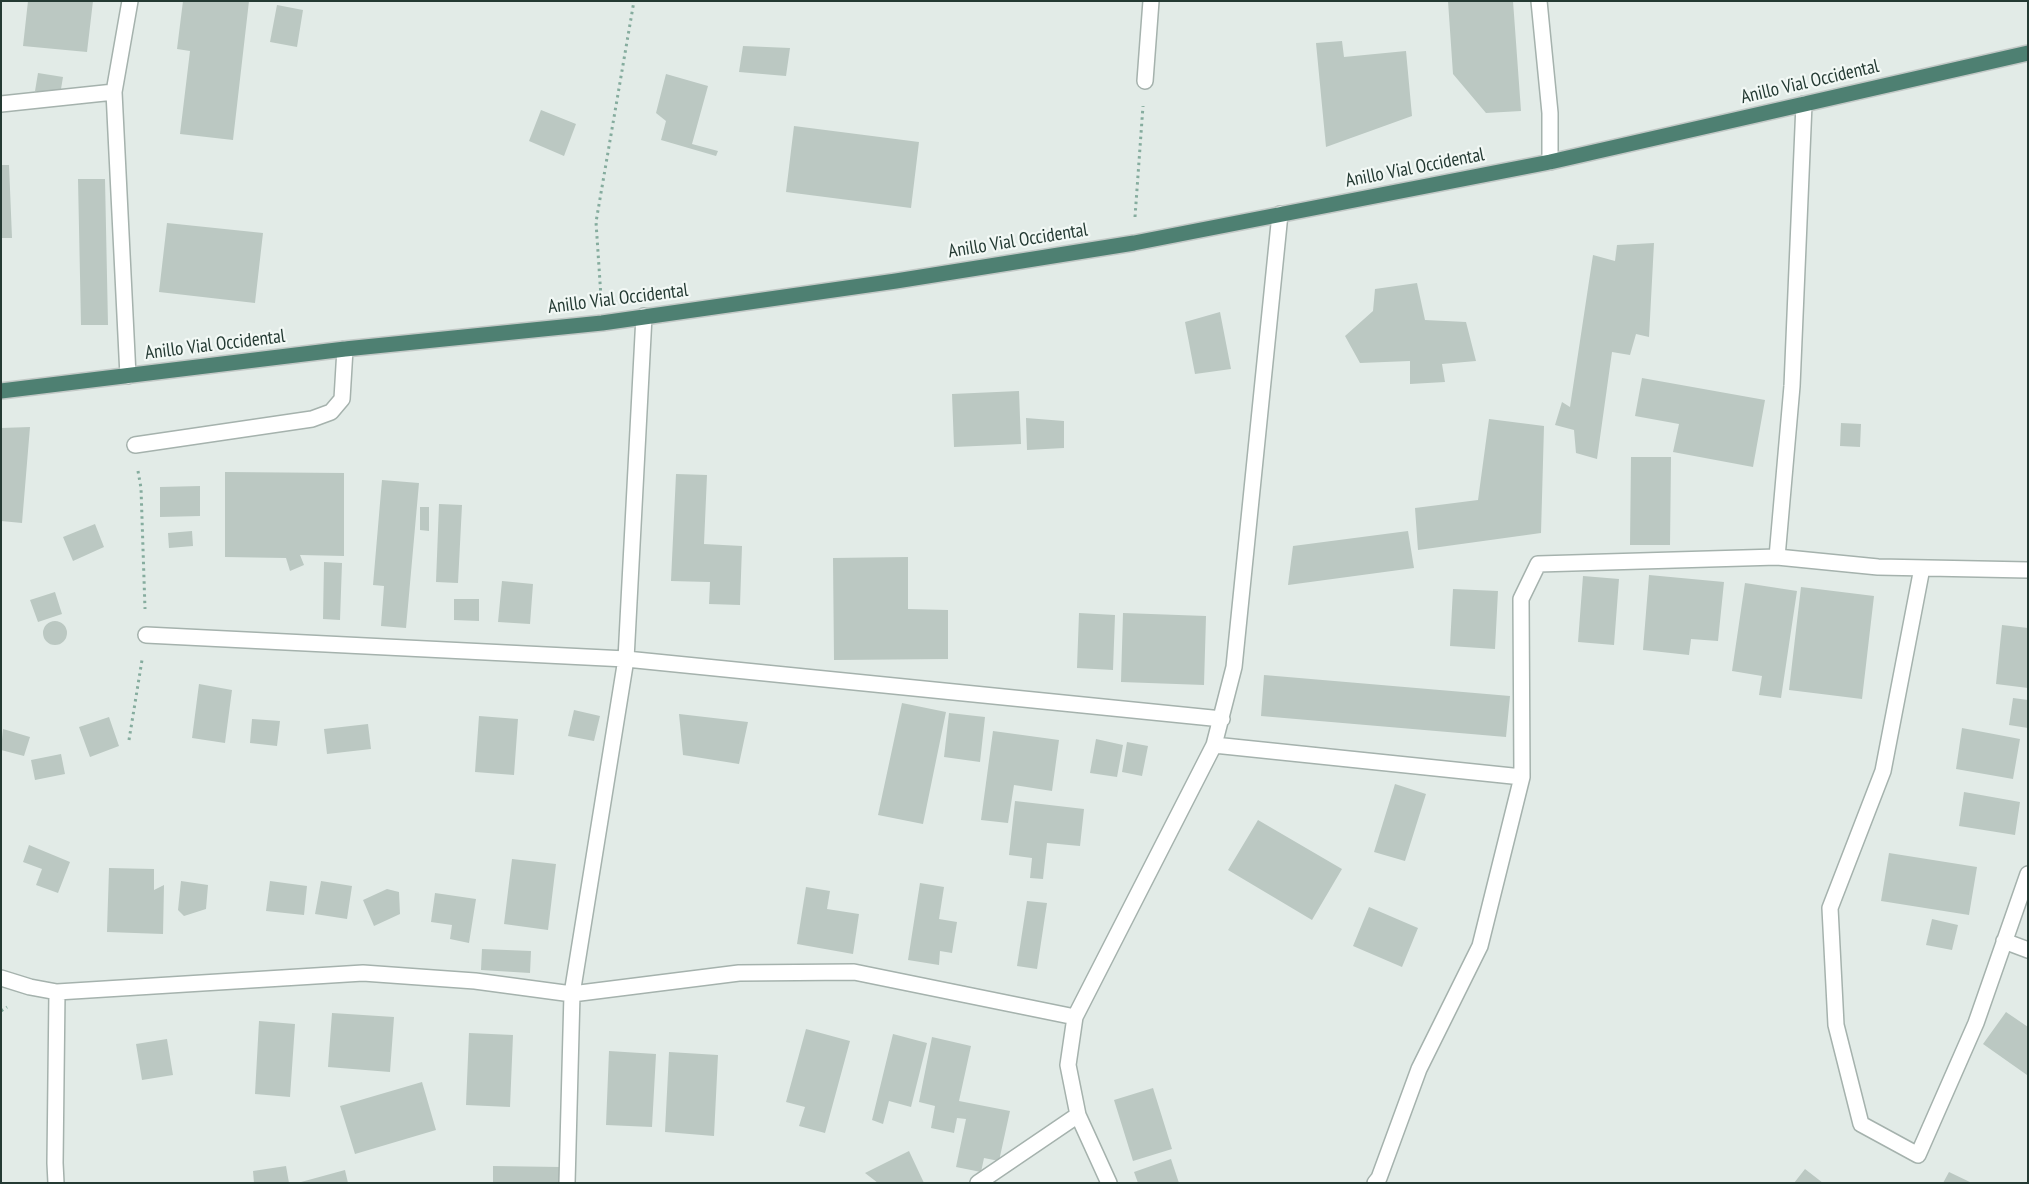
<!DOCTYPE html>
<html>
<head>
<meta charset="utf-8">
<style>
  body { margin:0 }
  #map { position:relative; width:2029px; height:1184px; overflow:hidden; background:#e2ebe7; font-family:"PT Sans Narrow",sans-serif }
  canvas { display:block }
  .frame { position:absolute; inset:0; border:2px solid #243a33; pointer-events:none }
</style>
</head>
<body>
<div id="map">
<canvas width="2029" height="1184"></canvas>
<div class="frame"></div>
</div>
<script>
const context = document.querySelector('canvas').getContext('2d');
context.lineJoin = 'round';
function fill(path, color) {
  context.fillStyle = color;
  context.fill(path, 'evenodd');
}
function strokePath(path, color, width, dash) {
  context.strokeStyle = color;
  context.lineWidth = width;
  context.lineCap = dash ? 'butt' : 'round';
  context.setLineDash(dash || []);
  context.stroke(path);
}
function label(font, color, halo, rows, align = 'center') {
  context.font = font + ' "PT Sans Narrow",sans-serif';
  context.lineWidth = 4.5;
  context.setLineDash([]);
  context.textBaseline = 'middle';
  context.strokeStyle = halo;
  context.fillStyle = color;
  for (const [text, x, y, turn = 0] of rows) {
    context.save();
    context.translate(x, y);
    context.rotate((+turn || 0) * Math.PI / 180);
    context.textAlign = isNaN(turn) ? turn : align;
    if (halo) context.strokeText(text, 0, 0);
    context.fillText(text, 0, 0);
    context.restore();
  }
}
const building = new Path2D(`
  M28,1h65l-6,51 -64,-6z
  M183,1h66l-16,139 -53,-6 10,-83 -13,-2z
  M1448,1h65l8,110 -35,2 -33,-39z
  M277,5l26,5 -6,37 -27,-5z
  M1342,41l2,16 62,-6 6,65 -86,31 -10,-104z
  M743,46l47,2 -4,28 -47,-4z
  M38,73l25,4 -3,18 -25,-4z
  M666,74l42,12 -16,58 26,7 -2,5 -55,-16 5,-19 -10,-8z
  M541,110l35,14 -12,32 -35,-15z
  M794,126l125,16 -8,66 -125,-16z
  M1,165h8l3,73h-11z
  M78,179h27l3,146h-27z
  M167,223l96,10 -8,70 -96,-11z
  M1654,243l-5,94 -13,-3 -6,21 -18,-3 -15,107 -21,-6 -2,-23 -19,-5 7,-23 8,5 23,-152 22,6 2,-16z
  M1417,283l8,37 41,2 10,39 -34,3 3,18 -35,2v-23l-50,2 -15,-27 28,-25 2,-22z
  M1220,312l11,57 -36,5 -10,-52z
  M1642,378l123,22 -12,67 -80,-15 6,-28 -44,-8z
  M1019,391l2,53 -67,3 -2,-53z
  M1026,418l38,3v27l-37,2z
  M1489,419l55,7 -3,107 -123,17 -3,-42 63,-8z
  M1841,423l20,1 -1,23 -20,-1z
  M30,427l-8,96 -21,-2v-93z
  M1631,457h40l-1,88h-40z
  M225,472l119,1v83l-44,-1 4,10 -14,6 -4,-13 -61,-1z
  M676,474l31,1 -3,69 38,2 -2,59 -31,-1 1,-22 -39,-1z
  M382,480l37,3 -13,145 -25,-2 3,-40 -11,-1z
  M200,486v30l-40,1v-30z
  M439,504l23,1 -4,78 -22,-1z
  M420,507h9v24l-9,-1z
  M95,524l9,23 -31,14 -10,-24z
  M192,531l1,15 -24,2 -1,-15z
  M1408,531l6,37 -126,17 5,-39z
  M908,557v52l40,1v49l-114,1 -1,-102z
  M324,562l18,1 -2,57 -17,-1z
  M1649,575l75,7 -6,59 -27,-2 -2,16 -46,-5z
  M1583,576l36,3 -5,66 -36,-3z
  M502,581l31,3 -3,40 -32,-2z
  M1745,583l52,8 -16,107 -22,-3 3,-19 -30,-5z
  M1801,587l73,9 -12,103 -73,-9z
  M1453,589l45,2 -3,58 -45,-3z
  M55,592l7,22 -24,8 -8,-22z
  M454,599h25v22l-25,-1z
  M1079,613l36,2 -2,55 -36,-2z
  M1123,613l83,3 -2,69 -83,-3z
  M43 633a12 12 0 1 1 24 0a12 12 0 1 1-24 0Z
  M2002,625l26,3v60l-32,-4z
  M1264,675l246,21 -4,41 -245,-21z
  M199,684l33,6 -7,53 -33,-5z
  M2013,698l15,2v28l-19,-3z
  M902,703l44,9 -23,112 -45,-9z
  M574,710l26,6 -6,25 -26,-5z
  M949,713l36,4 -5,45 -36,-5z
  M679,714l69,8 -9,42 -56,-9z
  M479,716l39,3 -4,56 -39,-3z
  M109,717l10,29 -29,11 -11,-30z
  M252,719l28,2 -3,25 -27,-3z
  M368,724l3,25 -44,5 -3,-25z
  M1962,728l58,11 -7,40 -57,-10z
  M3,729l27,8 -6,19 -23,-6z
  M993,731l66,9 -7,51 -38,-6 -6,38 -27,-3z
  M1096,739l27,6 -6,32 -27,-4z
  M1127,742l21,4 -6,30 -20,-4z
  M61,754l4,20 -30,6 -4,-20z
  M1395,784l31,10 -21,67 -31,-9z
  M1964,792l56,10 -5,33 -56,-9z
  M1015,801l69,8 -4,37 -33,-3 -4,36 -13,-1 2,-20 -23,-3z
  M1258,820l84,49 -30,51 -84,-50z
  M29,845l41,17 -12,31 -22,-8 6,-16 -19,-7z
  M1889,853l88,14 -8,48 -88,-14z
  M512,859l44,5 -8,66 -44,-6z
  M109,868l45,1v21l10,-5 -1,49 -56,-2z
  M181,881l27,4 -2,24 -22,7 -6,-6z
  M270,881l37,5 -3,29 -38,-4z
  M321,881l31,5 -5,33 -32,-5z
  M920,883l24,4 -5,32 18,3 -5,31 -12,-2 -1,14 -31,-5z
  M806,887l24,4 -3,18 32,5 -6,40 -56,-10z
  M387,889l12,3 1,22 -26,12 -11,-26z
  M435,893l41,6 -7,44 -19,-4 2,-14 -21,-3z
  M1027,901l20,2 -10,66 -20,-3z
  M1369,907l49,21 -16,39 -49,-21z
  M1932,919l26,6 -6,25 -26,-5z
  M482,949l49,2 -1,22 -49,-3z
  M2006,1012l22,15 -1,48 -44,-31z
  M332,1013l62,4 -4,55 -62,-5z
  M259,1021l36,3 -5,73 -35,-3z
  M806,1029l44,12 -25,92 -26,-7 6,-19 -19,-5z
  M469,1033l44,2 -3,72 -44,-2z
  M893,1034l34,9 -16,64 -22,-6 -6,23 -11,-4z
  M932,1037l39,9 -12,55 51,10 -11,50 -15,-3 -3,14 -25,-5 10,-48 -9,-1 -3,15 -23,-5 4,-22 -16,-4z
  M167,1039l6,36 -31,5 -6,-36z
  M609,1051l47,3 -4,73 -46,-2z
  M669,1052l49,3 -4,81 -49,-4z
  M422,1082l14,48 -81,24 -15,-48z
  M1153,1088l19,61 -39,12 -19,-61z
  M909,1151l15,32h-46l-13,-10z
  M1171,1159l8,24h-41l-4,-11z
  M286,1166l3,17h-35l-1,-12z
  M493,1166l67,1v16h-67z
  M1805,1169l18,14h-29z
  M345,1170l3,13h-47v-1z
  M1949,1172l23,11h-29z`);
const path = new Path2D(`
  M1135,217l8,-111
  M601,297l-5,-75 38,-221
  M138,471l3,17 4,121
  M129,740l13,-80
  M1,1011l6,-4`);
const minor = new Path2D(`
  M1539,1l11,112v49
  M1145,81l6,-80
  M1,104l113,-12
  M128,376l-14,-284 16,-91
  M135,445l177,-26 19,-7 11,-13 3,-50
  M1777,557l15,-171 12,-282
  M1922,568l-39,203 -53,137 6,117 25,99 57,31 58,-132 52,-149
  M146,635l480,24 596,60
  M1214,745l308,32
  M2004,941l24,9
  M1,978l29,9 27,5 306,-19 112,8 97,13 167,-21 115,-1 221,45
  M56,1183l-1,-20 2,-171
  M567,1183l5,-189 54,-335 18,-343
  M978,1183l100,-68
  M1109,1183l-31,-68 -10,-50 7,-48 139,-272 20,-78 46,-453
  M1375,1183l4,-5 40,-109 61,-123 42,-169 -1,-178 17,-35 239,-7 101,10 150,3`);
const trunk = new Path2D(`
  M1,391l344,-42 257,-26 294,-42 238,-38 416,-81 478,-109`);
const streetNames = [
  ["Anillo Vial Occidental",1810,82,-13],
  ["Anillo Vial Occidental",1415,168,-11],
  ["Anillo Vial Occidental",1018,241,-9],
  ["Anillo Vial Occidental",618,299,-7],
  ["Anillo Vial Occidental",215,345,-7]
];
fill(building, '#bbc8c2');
strokePath(minor, '#a5b2ad', 18);
strokePath(trunk, '#c2c8c6', 18);
strokePath(path, '#85ac9e', 3, [2.5, 4]);
strokePath(minor, '#fff', 15);
strokePath(trunk, '#4e8072', 15);
label('19px', '#243a33', '#f2f8f5', streetNames);
</script>
</body>
</html>
